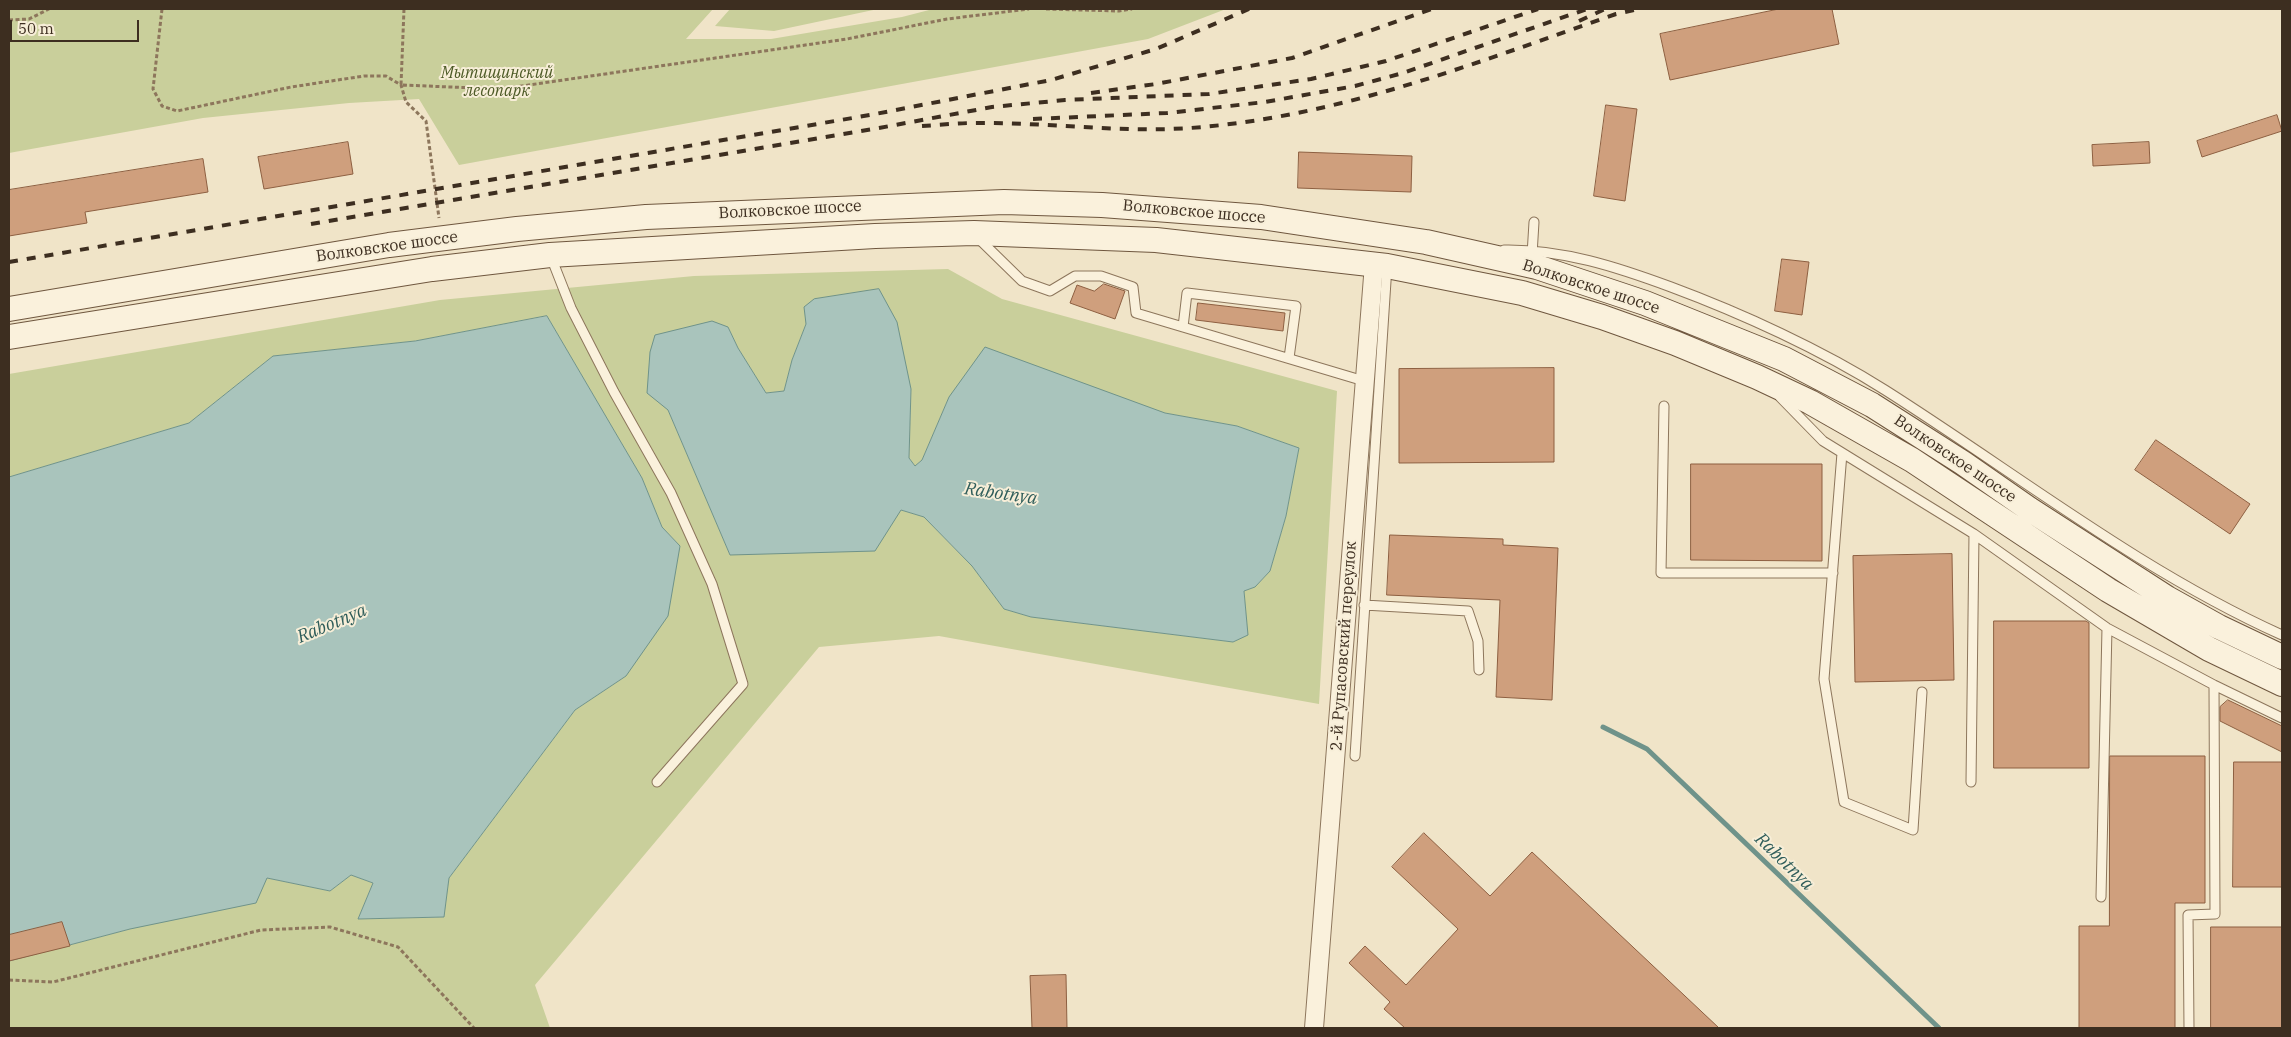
<!DOCTYPE html>
<html>
<head>
<meta charset="utf-8">
<style>
  body { margin:0 }
  #map { position:relative; width:2291px; height:1037px; overflow:hidden; background:#f0e4c8; font-family:"IBM Plex Serif",serif }
  canvas { display:block }
  .frame { position:absolute; inset:0; border:10px solid #3d2e20; pointer-events:none }
  .scale { position:absolute; left:10px; top:20px; width:129px; height:22px; box-sizing:border-box; border:2px solid #3d2e20; border-top:0; padding-left:6px; font-size:15px; line-height:18px; white-space:nowrap; color:#3d2e20; -webkit-text-stroke:4px #f7eed8; paint-order:stroke }
</style>
</head>
<body>
<div id="map">
<canvas width="2291" height="1037"></canvas>
<div class="frame"></div>
<div class="scale">50 m</div>
</div>
<script>
const context = document.querySelector('canvas').getContext('2d');
context.lineJoin = 'round';
function fill(path, color) {
  context.fillStyle = color;
  context.fill(path, 'evenodd');
}
function strokePath(path, color, width, dash) {
  context.strokeStyle = color;
  context.lineWidth = width;
  context.lineCap = dash ? 'butt' : 'round';
  context.setLineDash(dash || []);
  context.stroke(path);
}
function label(font, color, halo, rows, align = 'center') {
  context.font = font + ' "IBM Plex Serif",serif';
  context.lineWidth = 4;
  context.setLineDash([]);
  context.textBaseline = 'middle';
  context.strokeStyle = halo;
  context.fillStyle = color;
  for (const [text, x, y, turn = 0] of rows) {
    context.save();
    context.translate(x, y);
    context.rotate((+turn || 0) * Math.PI / 180);
    context.textAlign = isNaN(turn) ? turn : align;
    if (halo) context.strokeText(text, 0, 0);
    context.fillText(text, 0, 0);
    context.restore();
  }
}
const green = new Path2D(`
  M9,9h704l-27,30h85l131,-22 31,-8h293l-78,30 -689,126 -40,-66 -70,4 -146,15 -194,35z
  M730,9h148l-104,22 -59,-5z
  M948,269l54,30 335,92 -18,313 -380,-68 -120,11 -284,338 15,43h-541v-67l121,-32 137,-51 63,13 21,-16 22,8 -15,36 85,-2 6,-39 126,-168 51,-34 54,-130 -18,-19 -20,-49 -95,-162 -132,25 -142,15 -84,67 -180,54v-103l431,-74 254,-24zM806,324l105,65 -2,69 6,8 7,-6 27,-63 216,16 72,13 62,22 -13,68 -16,55 -15,16 -11,4 3,43 -14,8 -202,-25 -27,-8 -32,-43 -48,-49 -23,-7 -171,45 -62,-145 60,-83 10,21 28,45 18,-2 8,-31z`);
const water = new Path2D(`
  M879,289l18,33 14,67 -2,69 6,8 7,-6 27,-63 36,-50 180,66 72,13 62,22 -13,68 -16,55 -15,16 -11,4 4,44 -15,7 -202,-25 -27,-8 -32,-43 -48,-49 -23,-7 -26,41 -145,4 -62,-145 -21,-17 3,-41 5,-17 57,-14 16,6 10,21 28,45 18,-2 8,-31 14,-36 -2,-17 10,-8z
  M547,316l95,162 20,49 18,19 -12,70 -42,60 -51,34 -126,168 -5,39 -86,2 15,-36 -22,-8 -21,16 -63,-13 -11,25 -126,26 -121,32v-484l180,-54 84,-67 142,-15z`);
const stream = new Path2D(`
  M1603,727l44,22 292,279`);
const building = new Path2D(`
  M1779,9h53l7,35 -169,36 -10,-46z
  M1606,105l31,4 -12,92 -31,-5z
  M2277,115l5,16 -80,26 -5,-16z
  M348,142l5,32 -89,15 -6,-32z
  M2149,142l1,21 -57,3 -1,-21z
  M1299,152l113,4 -1,36 -113,-4z
  M203,159l5,33 -123,20 2,11 -78,13v-46z
  M1782,259l27,3 -7,53 -27,-4z
  M1104,284l21,7 -10,28 -45,-16 7,-18 17,6z
  M1198,303l87,10 -2,18 -87,-11z
  M1554,368v94l-155,1v-94z
  M2156,440l94,64 -20,30 -95,-64z
  M1691,464h131v97l-131,-1z
  M1390,535l113,4v6l55,3 -6,152 -56,-3 4,-97 -113,-5z
  M1952,554l2,126 -99,2 -2,-126z
  M1994,621h92l3,2v145h-95z
  M2228,700l54,26v26l-62,-31v-14z
  M2110,756h95v147h-30v125h-96v-102h30z
  M2234,762h48v125h-49z
  M1424,833l66,63 42,-44 187,176h-314l-21,-19 6,-7 -41,-39 16,-17 41,39 52,-56 -66,-62z
  M62,922l8,24 -61,15v-26z
  M2211,927h71v101h-71z
  M1066,975l1,53h-35l-2,-52z`);
const path = new Path2D(`
  M162,9l-9,80 9,17 15,5 114,-24 73,-11h22l15,9 5,17 20,19 13,97
  M404,9l-3,76 100,4 346,-50 100,-20 82,-10
  M1046,9l73,2 13,-2
  M9,20l20,-1 20,-10
  M9,980l44,2 208,-52 69,-3 68,20 76,81`);
const lane = new Path2D(`
  M977,237l45,44 28,10 25,-15h26l32,11 3,26 228,68
  M1504,250c58,-1 113,17 167,37 70,26 151,63 214,103 131,83 255,181 397,245
  M1532,255l2,-33
  M551,257l20,51 43,84 57,101 41,91 31,100 -86,98
  M1183,327l4,-34 109,13 -7,52
  M1780,397l43,44 151,93 133,94 107,57 68,33
  M1664,406l-3,167h172
  M1842,453l-18,226 20,123 69,28 9,-138
  M1364,605l104,6 10,30 1,29
  M1355,756l32,-490
  M1971,782l3,-248
  M2101,897l6,-269
  M2189,1028l-1,-113 27,-1 -1,-229`);
const street = new Path2D(`
  M1314,1028l60,-764`);
const secondary = new Path2D(`
  M9,309l380,-64 128,-16 129,-12 358,-15 98,3 159,12 165,25 111,25 108,36 139,56 88,46 91,58 66,46 138,89 52,29 63,30
  M9,337l423,-68 118,-14 325,-19 99,-3 182,7 231,26 135,27 80,24 73,26 82,34 53,25 102,58 196,130 101,59 73,35`);
const rail = new Path2D(`
  M1579,21l26,-12
  M1091,93l65,-9 136,-26 140,-49
  M1033,119l134,-6 98,-11 90,-16 48,-13 184,-64
  M922,126c17,-1 35,-3 53,-3 71,-1 143,10 215,5 150,-11 285,-65 426,-114l23,-5
  M311,224l568,-96 113,-21 73,-7 144,-6 102,-15 75,-18 152,-52
  M9,262l861,-147 181,-35 105,-31 93,-40`);
const parkNames = [
  ["Мытищинский",497,73],
  ["лесопарк",497,91]
];
const streetNames = [
  ["Волковское шоссе",790,210,-3],
  ["Волковское шоссе",1194,212,5],
  ["Волковское шоссе",387,247,-8],
  ["Волковское шоссе",1591,287,18],
  ["Волковское шоссе",1955,459,34],
  ["2-й Рупасовский переулок",1344,646,-86]
];
const waterNames = [
  ["Rabotnya",1001,494,8],
  ["Rabotnya",332,624,-23],
  ["Rabotnya",1784,862,44]
];
fill(green, '#c9cf9b');
fill(water, '#a9c4bc');
strokePath(water, '#6f938a', 1);
strokePath(stream, '#6f938a', 5);
fill(building, '#cf9f7d');
strokePath(building, '#8d5f41', 1);
strokePath(lane, '#8d765c', 11);
strokePath(street, '#8d765c', 20);
strokePath(secondary, '#6f573f', 26);
strokePath(path, '#8d765c', 3, [4, 2.5]);
strokePath(lane, '#faf1dc', 9);
strokePath(street, '#faf1dc', 18);
strokePath(secondary, '#faf1dc', 24);
strokePath(rail, '#3d2e20', 4, [9, 9]);
label('italic 16px', '#4d5a26', '#f7eed8', parkNames);
label('16px', '#3d2e20', '#f7eed8', streetNames);
label('italic 18px', '#2f5d5a', '#f7eed8', waterNames);
</script>
</body>
</html>
